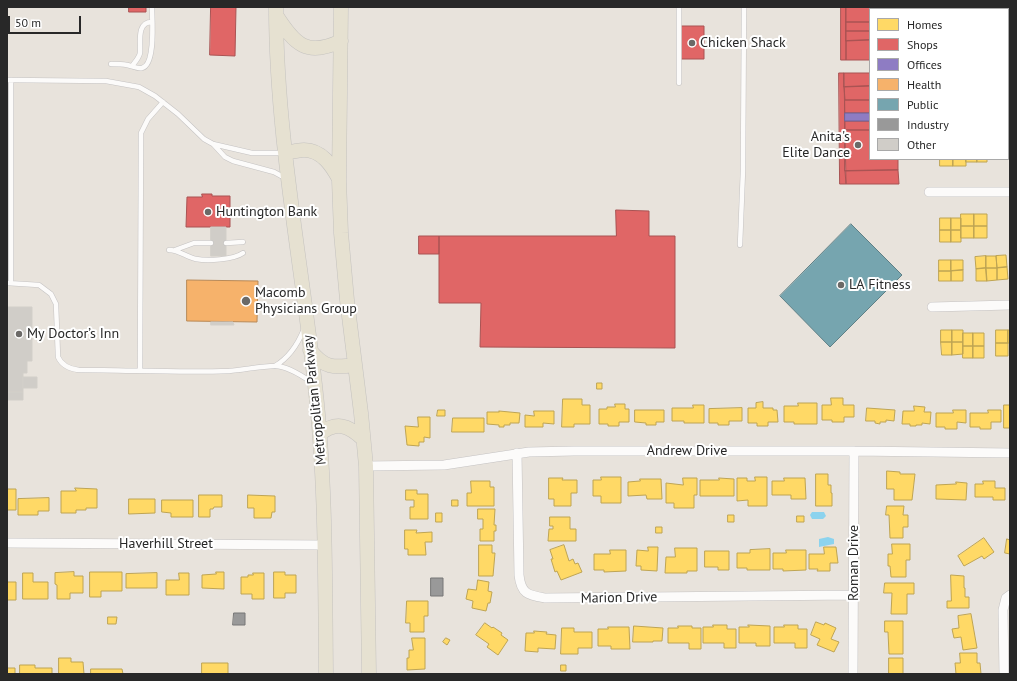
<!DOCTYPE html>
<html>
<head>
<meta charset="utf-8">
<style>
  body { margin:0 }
  #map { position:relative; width:1017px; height:681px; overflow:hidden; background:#e8e3dc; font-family:"PT Sans",sans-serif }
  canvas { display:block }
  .frame { position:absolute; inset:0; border:8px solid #282828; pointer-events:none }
  .legend { position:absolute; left:869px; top:8px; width:140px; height:152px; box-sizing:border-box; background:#fff; border:1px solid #a9a9a9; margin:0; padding:5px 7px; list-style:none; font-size:12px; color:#282828 }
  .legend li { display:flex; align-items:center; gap:8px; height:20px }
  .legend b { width:20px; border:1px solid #a9a9a9 }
  .scale { position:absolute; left:8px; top:16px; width:73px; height:18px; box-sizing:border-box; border:2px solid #282828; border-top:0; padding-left:5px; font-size:12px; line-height:14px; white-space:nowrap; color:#282828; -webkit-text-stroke:3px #fff; paint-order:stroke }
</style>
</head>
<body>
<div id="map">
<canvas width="1017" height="681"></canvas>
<div class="frame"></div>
<ul class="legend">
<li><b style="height:11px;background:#ffd966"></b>Homes</li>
<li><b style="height:11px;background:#e06666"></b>Shops</li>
<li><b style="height:11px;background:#8e7cc3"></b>Offices</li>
<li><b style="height:11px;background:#f6b26b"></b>Health</li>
<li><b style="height:11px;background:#76a5af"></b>Public</li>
<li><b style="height:11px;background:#999"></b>Industry</li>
<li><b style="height:11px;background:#d0cdc8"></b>Other</li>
</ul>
<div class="scale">50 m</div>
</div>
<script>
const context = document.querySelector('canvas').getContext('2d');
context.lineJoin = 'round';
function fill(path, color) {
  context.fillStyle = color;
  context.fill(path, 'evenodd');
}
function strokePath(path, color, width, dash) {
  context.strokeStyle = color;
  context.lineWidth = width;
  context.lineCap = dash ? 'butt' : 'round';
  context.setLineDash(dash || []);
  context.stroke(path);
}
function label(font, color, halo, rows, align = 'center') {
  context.font = font + ' "PT Sans",sans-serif';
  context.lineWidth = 4;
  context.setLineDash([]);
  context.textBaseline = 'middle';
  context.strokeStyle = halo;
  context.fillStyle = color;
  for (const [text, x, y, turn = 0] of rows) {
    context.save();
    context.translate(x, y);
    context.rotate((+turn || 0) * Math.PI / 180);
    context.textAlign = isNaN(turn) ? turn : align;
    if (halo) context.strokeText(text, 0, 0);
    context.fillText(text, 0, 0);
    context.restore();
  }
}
const water = new Path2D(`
  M812,512h12l2,4 -3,3h-11l-2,-4z
  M828,537l6,2v5l-15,3v-8z`);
const homes = new Path2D(`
  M940,159h13v7h-13z
  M953,159h13v7h-13z
  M966,159h11v3h-11z
  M977,159h10v3h-10z
  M961,214h13v12h-13z
  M974,214h13v12h-13z
  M940,218h11v12h-11z
  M951,218h10v12h-10z
  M961,226h13v12h-13z
  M974,226h13v12h-13z
  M940,230h11v12h-11z
  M951,230h10v12h-10z
  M1005,255h1l1,12 -10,1 -1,-12z
  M986,256v12l-10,1 -1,-12z
  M986,256h10l1,12h-11z
  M939,260h12v11h-12z
  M951,260h12v10l-12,1z
  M1007,267l1,12 -11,1v-12z
  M986,268h11v12l-10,1z
  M986,268l1,13h-11v-12z
  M963,270v11h-12v-10z
  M939,271h12v10h-12z
  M941,330h11v12h-11z
  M952,330h11v12h-11z
  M996,330h12v13h-12z
  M1008,330h2v13h-2z
  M963,333h10v13h-10z
  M973,333h11v13h-11z
  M941,342h11v13h-10z
  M952,342h11v12l-11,1z
  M996,343h12v13h-12z
  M963,346h10v12h-10z
  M973,346h11v12h-11z
  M597,383h5v6h-5z
  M831,398h12v7h11v12h-10v5h-12v-2h-10v-15h9z
  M563,399h19v6h8v19h-16v3h-12z
  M763,402v6h10v2h4l1,12h-10v4h-11v-3h-9v-15h8v-5z
  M798,403h19v21h-23v-2h-10v-16h14z
  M615,404h10v5h4v13h-10v4h-11v-2h-9v-15h8v-2h8z
  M693,405h11v18h-20v-2h-12v-13h21z
  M1004,405h6v23h-6z
  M914,406l11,1 -1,5h7l-1,12 -8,-1v2h-6v1h-6v-2h-8l1,-13h11z
  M742,408v13h-13v4h-11v-2h-9v-14z
  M867,408l28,2 -1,11 -8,-1v2h-6v2l-5,-1v-2h-9z
  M438,410h7v6h-8z
  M635,410h29v12h-8v3h-10v-2l-11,-1z
  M953,410h13v13l-9,-1v7h-12v-2h-9v-14h17z
  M988,410h13v12h-10v7h-11v-2h-10v-14h18z
  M499,411l21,2 -1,10h-9v2h-6v2h-5v-2l-12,-1v-12h12z
  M534,411h20v13l-11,-1v4h-18v-12l9,1z
  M418,417h12v21l-6,-1v5h-5v4l-12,-1 -2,-19 13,1z
  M453,418h31v14h-32z
  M887,471l13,1v2h15l-3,26h-18v-11h-7z
  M816,474h12v11h3v8h1v13h-16z
  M601,477h20v26h-20v-7h-8v-16h8z
  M755,477h12v29h-19v-6l-11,1v-23h10v3h8z
  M549,478h14l-1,2h15v13h-6v13h-17v-7h-5z
  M683,478h14v17h-3v13h-20v-5h-8v-20l17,2z
  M719,478l15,1v17h-34v-16h19z
  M784,478h21l1,21h-15v-4h-19v-14h12z
  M640,479h21l1,20h-15l-1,-4 -18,1v-14l12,-1z
  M471,481h19v6h4v19h-27v-13h4z
  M983,481h12v7h10v12h-12v-3h-18v-13h8z
  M956,482l11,1 -1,17 -30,-1v-14l20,-1z
  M75,488l22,1v19h-11v2h-10v3h-15v-22h15z
  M7,489h9v21h-9z
  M406,490h11v4h11v25h-18v-12h4v-7h-8z
  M199,495h23v12h-8l-1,2h-3v8h-11z
  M248,495l27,1v16h-3l-1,6h-17v-10h-6z
  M49,498v13h-11v4h-20v-16z
  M129,499h26v14l-26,1z
  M162,500h31v17h-22v-4l-9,-1z
  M452,500h6v6h-6z
  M887,506h17l-1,9h5v12h-5v11h-13l-1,-23h-3z
  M478,509h17l-1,16h2v6h-2v10h-14v-12h3v-10h-5z
  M436,513h6v9h-6z
  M728,515h6v7h-6z
  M797,516h7v6h-7z
  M550,517h20v12h6v12h-28l1,-12h4v-3h-3z
  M656,527h6v6h-6z
  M405,530h12l-1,3 16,-1v10h-7l1,13h-18v-6h-3z
  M984,538l10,14 -10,7 -2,-3 -18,10 -6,-10z
  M1007,539l3,1v14l-5,-1z
  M892,544h18v16h-4v17h-15l-1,-11h-2v-12h4z
  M479,545h13v8h3l-2,23h-14z
  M564,545l5,16 4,-2 2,5 3,-1 4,9 -21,8 -4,-9 -2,1 -4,-13h2l-3,-9z
  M648,547h10l-1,24 -16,-1v-4h-5l1,-16 11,1z
  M824,547h12l2,16h-8v8h-13l1,-2h-9v-15h15z
  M675,548h22v23h-10v2h-22l1,-16h9z
  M770,549v21h-23v-2h-10v-15h13v-3z
  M610,550h16v21l-22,1v-2h-10v-16h16z
  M786,550h20v20l-23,1v-2h-10v-16h13z
  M705,551h24v19h-11v-3h-13z
  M74,572v4h9v17h-13v6h-13v-14l-2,-1v-11z
  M90,572h32v19h-21v6h-11z
  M216,572h8v17l-22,-1v-13l14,-1z
  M274,572h11v3h11v18h-11v5h-11z
  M23,573h10v9h15v17h-25z
  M157,573v15h-31v-14z
  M179,573h10v22h-23v-15h13z
  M253,573h11v26h-12v-5h-11v-17h7v-2h5z
  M951,575l13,1v12h1v9h4v11h-22v-7h4z
  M478,580l11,2 -1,9 4,1 -2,11h-2l-2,8 -14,-3 1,-7 -7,-2 2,-10 8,1z
  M7,582h9v18h-9z
  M885,583h29v11h-7v20h-16l1,-21h-8z
  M407,601h21v15h-4v16h-14v-9h-4z
  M971,614l6,34 -14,2 -2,-13 -7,1 -2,-9 7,-1 -1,-12z
  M108,617h9l-1,7h-8z
  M885,621h18v33h-14l-1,-22h-3z
  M816,622l8,3 1,-2 11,5 -5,11 8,3 -5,10 -17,-7 3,-6 -9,-4z
  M485,623l7,5 1,-1 9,6 -1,2 7,5 -10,15 -11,-8 2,-3 -13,-9z
  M713,625h14v4h9v19h-12v-5h-21v-16h10z
  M748,625l22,1v20h-14v-3h-17v-16h10z
  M784,625h14v4h9v19h-12v-5h-21v-16h10z
  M634,626l29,2 -1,13h-9v1h-20z
  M678,626h14v2h9v21h-12v-6h-21v-15h10z
  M608,627h21l1,22h-19v-3h-13v-17h10z
  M562,628h12v4h18v16h-14v6h-17z
  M534,631l13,1 -1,2 10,1 -1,14 -17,-1v4l-13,-1 1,-18h8z
  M412,638h13v31l-18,1v-12h2v-8h4z
  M446,638l4,2 -3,5 -4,-3z
  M960,653h17v10h3l1,11h-25l-1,-11h5z
  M59,658h12v4h12l1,12h-25z
  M889,658h14v16h-14z
  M202,663h26v11h-26z
  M20,665h15v3h17v6h-32z
  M561,665h5v6h-5z
  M7,668h8v6h-8z
  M91,669h31l1,5h-32z`);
const shops = new Path2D(`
  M129,7h17v5h-17z
  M211,7h25l-1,49 -25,-1z
  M841,7h5v53h-5z
  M846,7h45v2h-21v13h-24z
  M946,7h25v2h-25z
  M846,22h24v9h-24z
  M681,26h23v33h-23z
  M1008,28h2v26h-2z
  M846,31h24v9l-24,1z
  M870,40v20h-24v-19z
  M839,73h5l2,111h-6z
  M844,73h26v13l-26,1z
  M870,86v14h-25l-1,-13z
  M845,100h25v13h-25z
  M845,121h25v9h-25z
  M845,130h25v29h28v11l-53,1z
  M898,170l1,14h-53l-1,-13z
  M202,194h10v2h18v31h-44l1,-30h15z
  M616,210l33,1v25h26v112l-195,-1 1,-44h-42v-67h177z
  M419,236h20v18h-20z`);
const offices = new Path2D(`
  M845,113h25v8h-25z`);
const health = new Path2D(`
  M187,280l71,1 -1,41 -70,-1z`);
const public = new Path2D(`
  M851,224l51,51 -72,72 -50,-51z`);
const industry = new Path2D(`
  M431,578h12v18h-12z
  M234,613h11v12h-12z`);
const building = new Path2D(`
  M211,227h15v29h-15z
  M7,307h25v54h-5v12h-4v19h-16z
  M211,322h22l1,3h-23z
  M23,377h14v11h-14z
  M7,392h16v8h-16z`);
const lane = new Path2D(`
  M111,64c5,0 11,0 16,1 5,1 10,4 15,3 14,-3 10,-49 10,-61
  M132,66c3,-4 7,-8 8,-13 1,-10 -4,-31 12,-31
  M7,80l99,1 33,6 16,9 23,18 26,25 9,5 12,13 8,4 41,11 11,6
  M679,83v-76
  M213,144l39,9h32
  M226,243l17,-1
  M740,245l3,-75 1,-163
  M169,250c10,0 17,7 27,9 11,2 37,1 47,-6
  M175,250l19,-7h17
  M7,283l32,2 12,9 5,10 2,53c4,9 12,12 21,13 50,0 100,3 150,1 15,-1 31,-5 46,-5 11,0 26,9 36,16
  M11,283v-203
  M275,366c15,-9 23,-22 29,-37
  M140,370l1,-237 7,-14 15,-17`);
const street = new Path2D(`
  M929,192h81
  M932,307l78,-2
  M517,453l2,122c2,19 9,20 26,23l308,-3
  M366,466l78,-1 85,-13 45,-1h280l156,2
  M7,543l317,2
  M853,674l1,-223
  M1004,674l-1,-64 3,-12 4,-3`);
const primary = new Path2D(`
  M276,7c0,127 25,252 39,378 11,96 10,193 11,289
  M341,7l-2,173 2,53 6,67 14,113 5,53 3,208
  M276,15c19,30 31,42 65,26
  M286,153c6,-1 12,-3 18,-3 18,0 28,16 35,29
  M310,350c14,18 23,18 45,15
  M320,434c16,-13 28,-9 43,5`);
const markers = [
  [692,43,4,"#6b6967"],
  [858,145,4,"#6b6967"],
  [208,212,4,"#6b6967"],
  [841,285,4,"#6b6967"],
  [246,301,5,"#6b6967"],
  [19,334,4,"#6b6967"]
];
const poiNames = [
  ["Chicken Shack",700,43],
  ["Anita's",850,137,"right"],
  ["Elite Dance",850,153,"right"],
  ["Huntington Bank",216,212],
  ["LA Fitness",849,285],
  ["Macomb",255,293],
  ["Physicians Group",255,309],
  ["My Doctor’s Inn",27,334]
];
const streetNames = [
  ["Metropolitan Parkway",315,400,-96],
  ["Andrew Drive",687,451],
  ["Haverhill Street",166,544],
  ["Roman Drive",854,563,-90],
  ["Marion Drive",619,598,-1]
];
fill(water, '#8cd3ee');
fill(homes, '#ffd966');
strokePath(homes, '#bea453', 1);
fill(shops, '#e06666');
strokePath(shops, '#a95353', 1);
fill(offices, '#8e7cc3');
strokePath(offices, '#6f6394', 1);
fill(health, '#f6b26b');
strokePath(health, '#b88957', 1);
fill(public, '#76a5af');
strokePath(public, '#5f8086', 1);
fill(industry, '#999');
strokePath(industry, '#777', 1);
fill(building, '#d0cdc8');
strokePath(building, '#d2cfc9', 1);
strokePath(lane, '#c4c2c2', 5.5);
strokePath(street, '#c4c2c2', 10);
strokePath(primary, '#c4c2bf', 15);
strokePath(lane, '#fcfbfa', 4.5);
strokePath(street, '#fcfbfa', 9);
strokePath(primary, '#e6e1d1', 14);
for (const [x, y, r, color] of markers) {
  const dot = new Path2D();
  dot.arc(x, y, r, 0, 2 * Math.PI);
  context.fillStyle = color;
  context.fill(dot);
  strokePath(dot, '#fff', 1.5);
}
label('14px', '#282828', '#fff', poiNames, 'left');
label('14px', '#282828', '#fff', streetNames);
</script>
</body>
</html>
